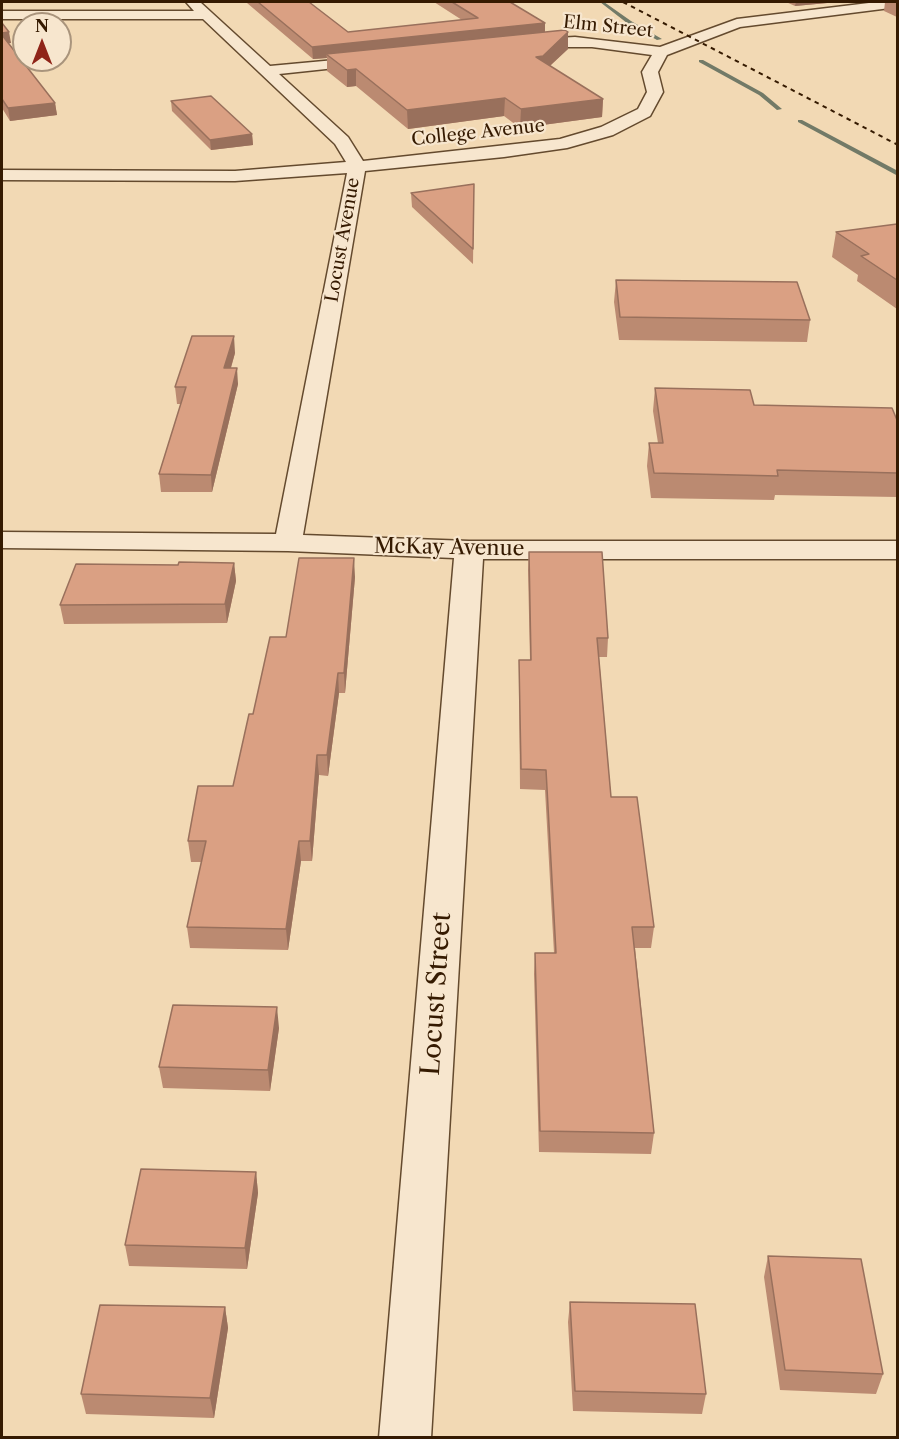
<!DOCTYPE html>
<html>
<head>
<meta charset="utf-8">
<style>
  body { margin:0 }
  #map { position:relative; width:899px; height:1439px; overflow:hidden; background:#f2d9b4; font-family:"Libre Caslon Text",serif }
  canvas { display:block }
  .frame { position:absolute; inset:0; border:3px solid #351a01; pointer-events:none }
  .north { position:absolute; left:12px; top:12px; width:60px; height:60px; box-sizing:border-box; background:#f7e6ce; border:2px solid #a9947c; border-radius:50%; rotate:0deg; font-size:16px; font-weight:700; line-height:24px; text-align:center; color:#351a01 }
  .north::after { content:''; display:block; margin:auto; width:21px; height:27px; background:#8f2418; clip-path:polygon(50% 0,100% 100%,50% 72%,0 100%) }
</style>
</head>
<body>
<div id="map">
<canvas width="899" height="1439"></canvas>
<div class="frame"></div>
<div class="north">N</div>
</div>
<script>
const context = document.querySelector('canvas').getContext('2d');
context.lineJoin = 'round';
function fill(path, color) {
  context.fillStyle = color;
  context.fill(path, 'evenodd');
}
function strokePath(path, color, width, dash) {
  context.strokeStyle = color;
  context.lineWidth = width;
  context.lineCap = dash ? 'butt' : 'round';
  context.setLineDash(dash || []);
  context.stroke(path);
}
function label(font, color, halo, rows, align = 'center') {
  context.font = font + ' "Libre Caslon Text",serif';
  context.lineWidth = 4.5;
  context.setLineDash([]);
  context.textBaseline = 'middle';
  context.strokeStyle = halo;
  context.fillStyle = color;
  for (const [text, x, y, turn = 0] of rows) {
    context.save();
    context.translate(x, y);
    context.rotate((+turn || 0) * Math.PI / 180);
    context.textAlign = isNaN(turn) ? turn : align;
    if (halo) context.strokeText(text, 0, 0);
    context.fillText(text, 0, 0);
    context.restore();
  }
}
const stream = new Path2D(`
  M600,2h4l27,19 31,18 -5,1 -30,-17z
  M699,60h4l60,33 19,16 -5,1 -18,-15 -60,-33z
  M798,120h4l96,51v5l-100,-54z`);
const minor = new Path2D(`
  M186,2h14l70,64 108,-10 3,3 -3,3 -5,2 -94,10 69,63 15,24 197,-22 41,-12 37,-18 9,-17 -5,-20 10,-17 -60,-8h-69l-5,-1 -2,-3 2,-3 57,-3 85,10 77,-28 140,-17h21v5l-158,20 -73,28 -9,17 5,20 -13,24 -37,19 -46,13 -63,9 -139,14 -62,364 166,6h429v18h-415l-52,879h-52l75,-880 -166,-7 -286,-3v-16l274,2 71,-361 -112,8 -233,-1v-10l233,1 111,-9 -11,-18 -132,-125h-201v-8h192z`);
const rail = new Path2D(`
  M623,2l275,143`);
const wall = new Path2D(`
  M246,2h63l39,30 114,-12 -28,-18h76l35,21v9l23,17 -18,17 53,33 -1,18 -82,11 -16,-12 -96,13 -52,-43 -9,1 -20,-16v-13l-14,1 -66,-56z
  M786,2h52l-43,4z
  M885,2h12v15l-13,-6z
  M2,23l9,20h-3l47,60 2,12 -47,6 -8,-13z
  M171,101l81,33 1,11 -42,5 -39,-39z
  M474,184l-1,80 -61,-57 -1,-14z
  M897,224v85l-40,-28 1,-6 -26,-18 4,-25z
  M616,280l194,40 -3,22 -188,-2 -5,-38z
  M235,353l-4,15 7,16 -26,108h-51l-2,-18 22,-70h-4l-2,-17z
  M655,388l99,17 143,15v77l-122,-2 -1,5 -123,-2 -4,-32 2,-23h9l-5,-32z
  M529,552l79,86 -1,19h-8l12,140 43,130 -3,21h-16l19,185 -3,21 -112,-2 -5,-178 1,-21h19l-9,-163 -25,-1 -1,-110v-19h11l-2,-90z
  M234,563l2,18 -9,42 -163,1 -4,-19z
  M355,577l-10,116h-6l-11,83 -9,-1 -7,86h-11l-13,89 -98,-2 -3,-21 15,-65h-11l-3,-21 45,-55 20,-72 33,-77z
  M279,1028l-9,63 -107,-3 -4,-21z
  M256,1172l2,21 -11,76 -118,-3 -4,-21z
  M768,1256l115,118 -7,20 -96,-4 -16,-113z
  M570,1302l136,92 -4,20 -129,-3 -5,-89z
  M225,1307l3,21 -14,90 -128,-4 -5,-20z`);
const shadedWall = new Path2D(`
  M796,2h42l-43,4z
  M545,23v12l-219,19 1,4 -14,1 -1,-12z
  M9,32l2,11 -9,1v-11z
  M568,32v17l-26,24 -6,-16z
  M356,69v17l-9,1v-17z
  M505,98l-1,18 -96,13 -1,-19z
  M603,99l-1,18 -82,11 1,-19z
  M55,103l2,12 -47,6 -2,-13z
  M252,134l1,11 -42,5 -1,-10z
  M234,336l1,17 -9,31 -2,-16z
  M237,368l1,16 -26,108 -1,-17z
  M354,558l1,19 -10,116 -1,-20z
  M234,563l2,18 -9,42 -2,-19z
  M338,673l1,20 -11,83 -1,-21z
  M317,755l2,20 -7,86 -2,-20z
  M299,841l2,20 -13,89 -2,-21z
  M277,1007l2,21 -9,63 -2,-21z
  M256,1172l2,21 -11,76 -2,-21z
  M225,1307l3,21 -14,90 -4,-20z`);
const building = new Path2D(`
  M258,2h51l39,30 130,-14 -26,-16h58l35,21 -233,24z
  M2,23l7,9 -7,1z
  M565,30l3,2 -25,24 -7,1 67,42 -82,10 -16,-11 -98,12 -51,-41 -9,1 -21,-16z
  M2,35l53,68 -47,5 -6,-9z
  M211,96l41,38 -42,6 -39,-39z
  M474,184l-1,65 -62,-56z
  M897,224v56l-36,-24 8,-2 -33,-22z
  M616,280l181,2 13,38 -190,-3z
  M192,336h42l-10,32h13l-26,107 -52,-1 27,-87h-11z
  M655,388l95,2 4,15 138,3 5,12v53l-120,-3 1,6 -124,-3 -5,-30h14z
  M529,552h73l6,86h-11l14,159h26l17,130h-22l22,206 -114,-2 -5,-178h21l-10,-183 -25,-1 -2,-109h12z
  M299,558h55l-10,115h-6l-11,82h-10l-7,86h-11l-13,88 -99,-2 19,-86h-18l10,-55h35l16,-72h4l17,-77h16z
  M179,562l55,1 -9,41 -165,1 16,-41 102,1z
  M173,1005l104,2 -9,63 -109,-3z
  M141,1169l115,3 -11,76 -120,-3z
  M768,1256l93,3 22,115 -98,-4z
  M570,1302l125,2 11,90 -131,-3z
  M100,1305l125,2 -15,91 -129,-4z`);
const farStreetnames = [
  ["Elm Street",608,27,6],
  ["College Avenue",478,133,-6],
  ["Locust Avenue",343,240,-80]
];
const streetNames = [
  ["McKay Avenue",449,548,1]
];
const nearStreetnames = [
  ["Locust Street",437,994,-86]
];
fill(stream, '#727a67');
strokePath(minor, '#644a2e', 3);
fill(minor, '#f7e6ce');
strokePath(rail, '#351a01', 2, [4.5, 4.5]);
fill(wall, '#bb8a71');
fill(shadedWall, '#99705c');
fill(building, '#daa083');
strokePath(building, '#99705c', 1.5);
label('18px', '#351a01', '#f7e6ce', farStreetnames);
label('21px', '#351a01', '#f7e6ce', streetNames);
label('26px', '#351a01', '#f7e6ce', nearStreetnames);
</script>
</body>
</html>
